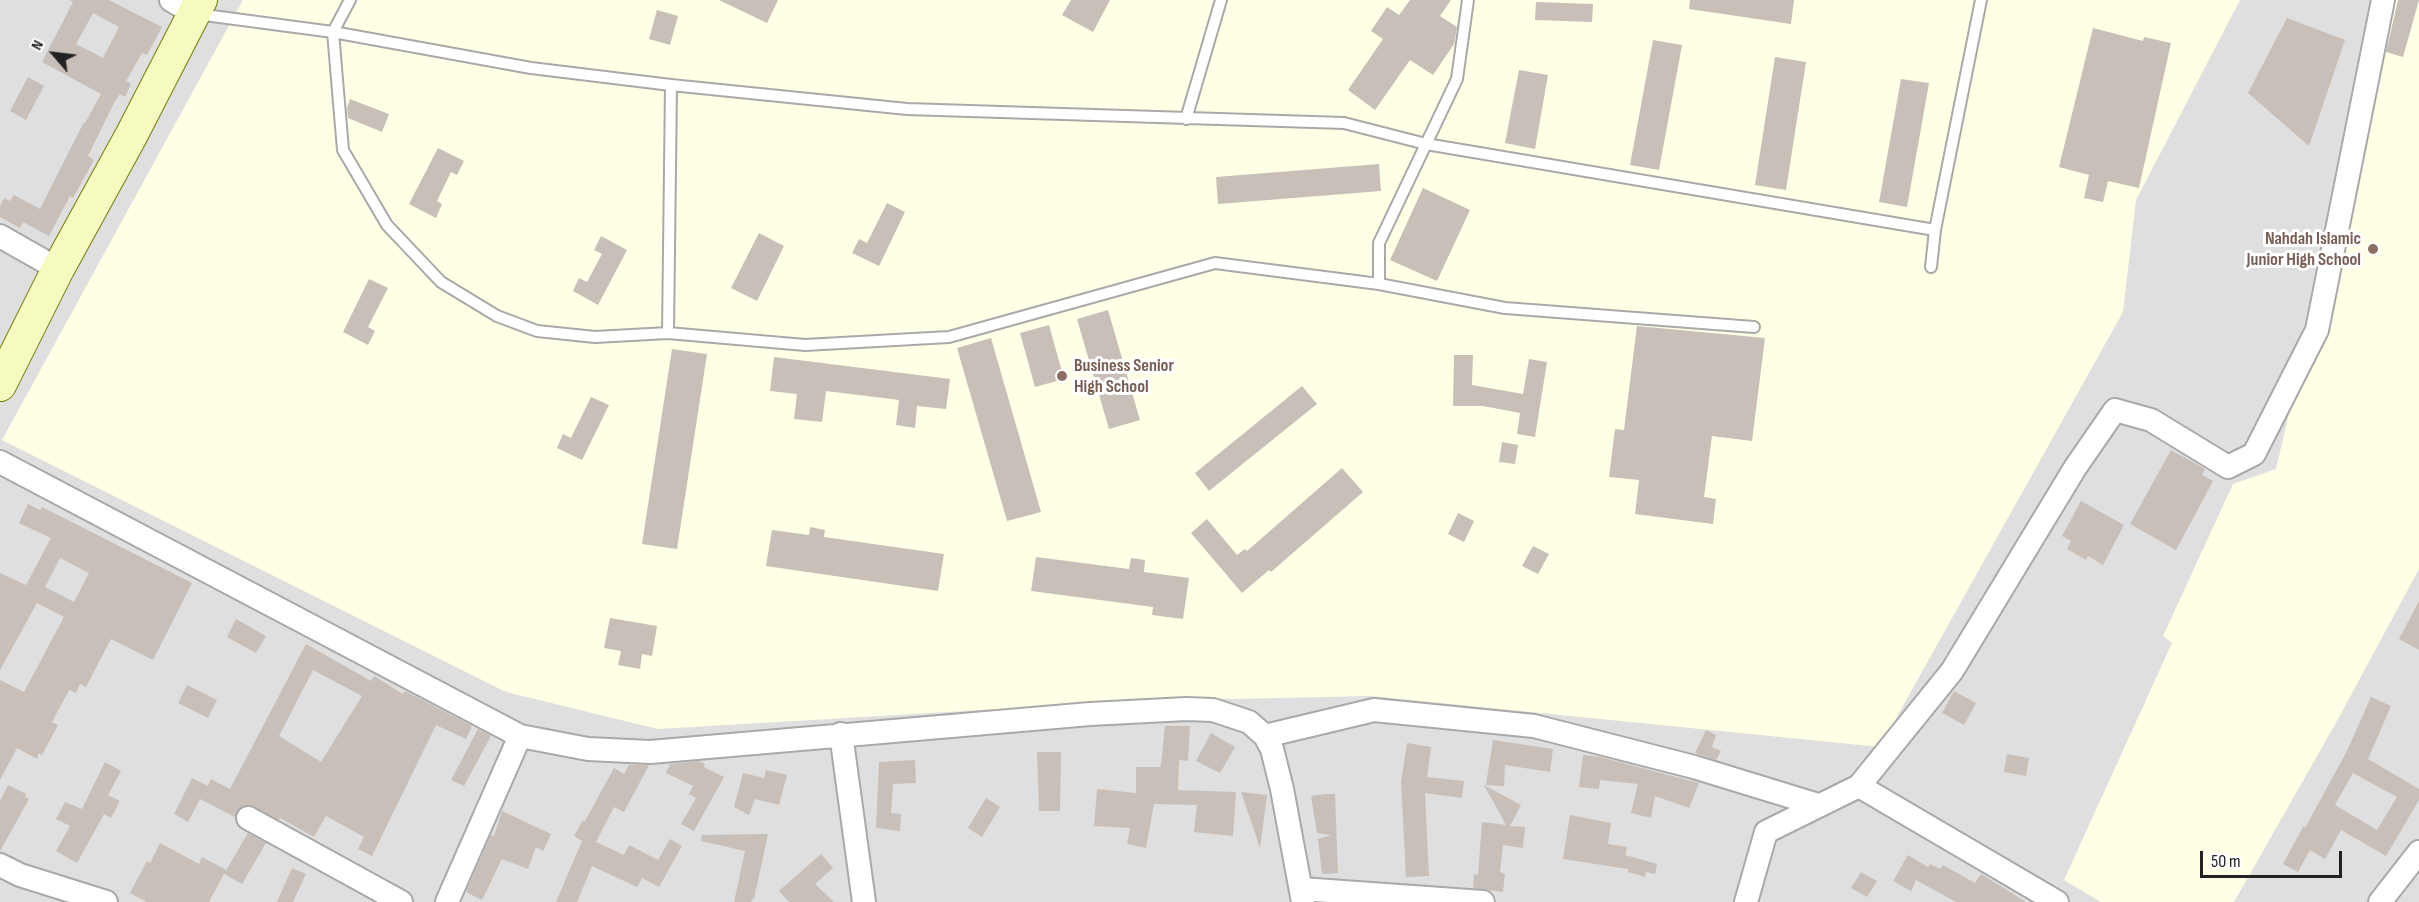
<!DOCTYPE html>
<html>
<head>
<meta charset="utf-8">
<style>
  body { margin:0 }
  #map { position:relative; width:2419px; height:902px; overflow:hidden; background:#f2efe9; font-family:"Sofia Sans Condensed",sans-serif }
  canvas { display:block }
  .north { position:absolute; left:24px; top:24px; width:60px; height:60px; -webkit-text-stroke:4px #fff; paint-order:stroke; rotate:298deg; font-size:16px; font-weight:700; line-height:24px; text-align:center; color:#222 }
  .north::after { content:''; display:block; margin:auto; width:21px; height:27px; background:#222; clip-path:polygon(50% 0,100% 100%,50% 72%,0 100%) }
  .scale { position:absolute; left:2200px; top:851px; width:142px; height:27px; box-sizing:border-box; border:3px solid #222; border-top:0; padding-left:8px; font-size:18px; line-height:21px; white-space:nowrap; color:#222; -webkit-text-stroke:4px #fff; paint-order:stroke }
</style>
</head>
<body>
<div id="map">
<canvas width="2419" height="902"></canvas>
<div class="north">N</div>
<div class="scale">50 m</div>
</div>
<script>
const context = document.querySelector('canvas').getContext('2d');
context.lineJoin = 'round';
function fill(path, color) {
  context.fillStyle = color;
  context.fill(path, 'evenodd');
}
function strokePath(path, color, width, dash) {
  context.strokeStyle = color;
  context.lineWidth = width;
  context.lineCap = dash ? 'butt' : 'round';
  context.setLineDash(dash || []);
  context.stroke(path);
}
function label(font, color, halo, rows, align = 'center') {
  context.font = font + ' "Sofia Sans Condensed",sans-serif';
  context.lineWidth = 6;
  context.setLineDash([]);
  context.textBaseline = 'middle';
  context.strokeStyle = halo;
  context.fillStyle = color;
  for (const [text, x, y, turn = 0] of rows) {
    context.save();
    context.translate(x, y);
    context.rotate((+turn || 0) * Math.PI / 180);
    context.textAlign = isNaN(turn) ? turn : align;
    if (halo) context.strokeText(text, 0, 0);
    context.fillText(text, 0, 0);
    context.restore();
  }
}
const residential = new Path2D(`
  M0,0h2419v902h-2419z`);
const education = new Path2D(`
  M243,0h1997l-104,200 -13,112 -243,435 -509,-51 -236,5 -477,28 -152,-37 -504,-252z
  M2386,0h33v569l-82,152 -103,181h-133l-37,-22 108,-237 -9,-7 70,-152 43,-15z`);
const building = new Path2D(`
  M69,0h40l53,27 -15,28 -5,-2 -16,28 5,3 -6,13 -5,-3 -6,9 -26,53 6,4 -21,38 -3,-2 -21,40 -26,-14 -3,6 -20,-11v-11l4,-8 6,3 4,-6 26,14 44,-87 1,1 16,-29 -59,-32 31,-60zM93,13l26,14 -16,31 -27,-14z
  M719,0h59l-11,23z
  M1071,0h39l-17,32 -31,-17z
  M1410,0h41l-11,16 17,11 -3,17 -21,31 -23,-15 -35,50 -27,-20 35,-51 -12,-8 16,-24 12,8z
  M1690,0h104l-3,24 -102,-15z
  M2398,0h21l-16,57 -17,-5z
  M1536,2l57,2 -1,18 -57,-2z
  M657,10l21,6 -8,29 -21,-6z
  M2287,18l58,22 -36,106 -61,-53z
  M2093,28l50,13 1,-4 27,6 -32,145 -31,-7 -5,21 -19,-4 5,-23 -30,-8z
  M1653,40l29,5 -23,125 -29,-5z
  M1775,57l31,5 -20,128 -31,-5z
  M1519,70l29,5 -13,74 -30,-6z
  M28,77l16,9 -18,34 -16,-9z
  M1901,79l28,4 -22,124 -28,-5z
  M350,99l39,15 -7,18 -34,-14 -1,-10z
  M438,148l26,13 -7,14 -6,-3 -14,29 5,3 -6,14 -27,-14z
  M1379,164l2,27 -163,13 -2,-27z
  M1423,188l47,22 -33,71 -47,-21z
  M887,203l18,9 -26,54 -27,-13 7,-14 8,4z
  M759,233l25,13 -27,55 -26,-13z
  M601,236l26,14 -29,55 -25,-14 6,-13 8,4 15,-28 -8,-4z
  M369,279l19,9 -20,39 7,4 -7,14 -25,-13z
  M1108,310l32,110 -31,9 -32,-110z
  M1049,325l15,54 -29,8 -15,-54z
  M1637,326l128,12 -13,103 -40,-5 -8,61 12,2 -3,25 -78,-10 4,-34 -30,-3 6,-48 9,1z
  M991,338l50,174 -34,9 -50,-173z
  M672,349l35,5 -30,195 -35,-5z
  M1454,355h19l-1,30 51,9 6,-35 18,3 -12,75 -18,-3 3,-21 -37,-7h-30z
  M774,357l176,22 -4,30 -29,-3 -2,22 -19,-3 3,-25 -73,-9 -4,31 -28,-3 3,-25 -27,-3z
  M1302,386l15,18 -108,87 -14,-18z
  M591,397l18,8 -27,55 -25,-12 6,-14 8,4z
  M1502,442l16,3 -3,19 -16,-2z
  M2171,450l34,19 -3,6 11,6 -37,69 -46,-26z
  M1342,468l21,24 -92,80 -2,-2 -27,23 -51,-60 16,-14 30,36 8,-6 2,2z
  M2081,501l43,24 -21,40 -15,-9 -2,4 -19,-11 4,-8 -9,-5z
  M28,504l12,6 2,-3 150,76 -39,77 -42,-21 -25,48 -6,-3 -4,9 -6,-3 -2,2 -16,30 6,3 -16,30 -3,-2 -2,6 -20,-11 -17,32v-100l24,12 40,-75 -27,-14 -37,67v-97l26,12 25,-47 -32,-15zM60,558l29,15 -15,29 -29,-15z
  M1458,513l16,8 -10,21 -16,-8z
  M810,527l15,3 -1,7 120,17 -6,37 -172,-25 6,-36 37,5z
  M1533,546l16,8 -11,20 -16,-8z
  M1036,557l93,12 2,-11 14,2 -1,12 45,6 -6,41 -31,-4 1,-8 -122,-16z
  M2419,601v49l-20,-11z
  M610,618l47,8 -5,30 -10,-2 -2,15 -22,-4 3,-14 -17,-3z
  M236,619l30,17 -10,17 -29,-16z
  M306,644l65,37 3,-5 29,18 2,-3 67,35 -6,13 -30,-14 -64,131 -14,-7 6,-12 -38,-21 -12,21 -34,-19 -1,2 -31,-15 -7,2 -6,10 -35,-18 -12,23 -14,-8 18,-36 16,8 3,-7 19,10zM313,670l49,26 -41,66 -42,-26z
  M187,685l30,15 -9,18 -30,-15z
  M1954,691l22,12 -12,22 -22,-12z
  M2371,697l20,9 -23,53 51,30v11l-33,56 -45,-26 -16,29 -15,-9 -12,22 -15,-8 20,-37 2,1 42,-77zM2353,773l44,24 -20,33 -42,-25z
  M1165,726h25l-2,35 -9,-1 -1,30 58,2 -3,44 -39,-4 3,-27 -43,-1 -8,44 -19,-4 3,-16 -36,-2 3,-37 39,4v-26h24l1,-2z
  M478,729l13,7 -27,50 -13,-6z
  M1706,730l10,5 -4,12 9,4 -5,9 -21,-7z
  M1211,733l24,14 -15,26 -24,-12z
  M1493,740l60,9 -3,23 -45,-7 -1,21 -18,-1z
  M1407,743l24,4 -4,30 37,4 -2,17 -37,-5 4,83 -23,1 -5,-95z
  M1037,752h24l-1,59h-21z
  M2007,754l22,4 -3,18 -22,-4z
  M1583,755l17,2 99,26 -10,25 -34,-12 -4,22 -20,-5 7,-29 -38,-4 -1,9 -20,-2z
  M915,760l1,23 -23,1 -2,29 10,1 -1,17 -24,-3 3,-66z
  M699,761l6,3 -1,3 20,10 -30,54 -13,-7 15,-26 -7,-4 4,-8 -27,-13 4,-9z
  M105,762l16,9 -13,24 12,6 -9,17 -7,-4 -27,49 -21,-12 14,-25 -14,-7 9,-17 17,7z
  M629,765h20l-25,47 -10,-5 -18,35 28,13 5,-10 29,15 12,-21 12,7 -23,41 -17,-9 -5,9 -45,-21 -15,36h-21l26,-61 -8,-5 9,-16 2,1 29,-53 10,6z
  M766,770l21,5 -8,30 -24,-6 -6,16 -15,-8 9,-34 21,5z
  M8,785l18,9 -1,3 4,2 -29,52v-50z
  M1484,785l37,20 -11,21 15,1 -2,21 -20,-3 -3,27 5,2 -2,18 -30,-4 1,-14 4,1 4,-53 24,3z
  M1241,792l26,3 -7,53z
  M1325,794h10l3,79 -16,1 -4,-35 13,-4 -14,-2 -6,-37z
  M986,798l14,9 -18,30 -14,-9z
  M502,811l49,23 -8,17 -7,-4 -8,22 -26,-10 -20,41 -16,-8 25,-57 3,1z
  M1570,815l41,8 -3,21 19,3 -2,8 32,9 -2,10 -9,-2 -1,5 -17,-5v-3l-65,-10z
  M248,833l18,10 -24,41 -18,-10z
  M768,834l-14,65h-2l-1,3h-17l11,-51 -44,-10 1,-6z
  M160,843l39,21 3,-7 24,13 -17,32h-62l-17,-9 17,-32 3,2z
  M821,854l12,14 -18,16 19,18h-45l-10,-11z
  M1908,855l20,12 2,-3 10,5 3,-4 32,18 6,-9 45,28h-70l-40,-22 -5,11 -18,-10z
  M292,868l14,6 -13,28h-16z
  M1861,872l16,9 -10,16 -16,-9z`);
const lane = new Path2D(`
  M350,0l-17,32 10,118 44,75 54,57 56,34 40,15 58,6 73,-4 137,12 144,-8 266,-74 164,21 126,24 249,19
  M197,14l136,18 198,36 140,17 236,24 437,14 82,21 509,86
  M1186,119l35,-119
  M1931,267l4,-37 46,-230
  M1379,284v-41l78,-164 11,-79
  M668,333l3,-248`);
const street = new Path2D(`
  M171,0l22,13
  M0,236l58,33
  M0,462l520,274 68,13 62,3 440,-38 96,-5 27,1 36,12 16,14 7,13 10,40 21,113
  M841,734l23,168
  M1265,736l109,-26 160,16 160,41 124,38
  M1859,786l198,116
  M248,818l153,84
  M0,865l20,10 86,27
  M1301,889l182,13
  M447,902l73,-166
  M1746,902l20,-70 93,-46 93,-115 123,-203 40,-58 36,10 77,47 26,-13 63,-124 66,-330
  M2380,902l39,-50`);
const secondary = new Path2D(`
  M0,385l58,-116 73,-133 70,-136`);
const markers = [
  [2373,249,6,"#8d6e63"],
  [1062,376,6,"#8d6e63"]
];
const educationNames = [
  ["Nahdah Islamic",2361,239],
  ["Junior High School",2361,260],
  ["Business Senior",1074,366,"left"],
  ["High School",1074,387,"left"]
];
fill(residential, '#e0dfdf');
fill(education, '#ffffe5');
fill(building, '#c7bfb8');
strokePath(lane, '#a9a9a9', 14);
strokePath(street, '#a9a9a9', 26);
strokePath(secondary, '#707d05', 34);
strokePath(lane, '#fff', 10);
strokePath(street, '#fff', 22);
strokePath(secondary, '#f7fabf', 32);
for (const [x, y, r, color] of markers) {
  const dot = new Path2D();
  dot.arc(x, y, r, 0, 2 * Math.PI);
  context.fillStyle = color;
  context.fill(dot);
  strokePath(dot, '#fff', 2);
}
label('bold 18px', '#785e54', '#fff', educationNames, 'right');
</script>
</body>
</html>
